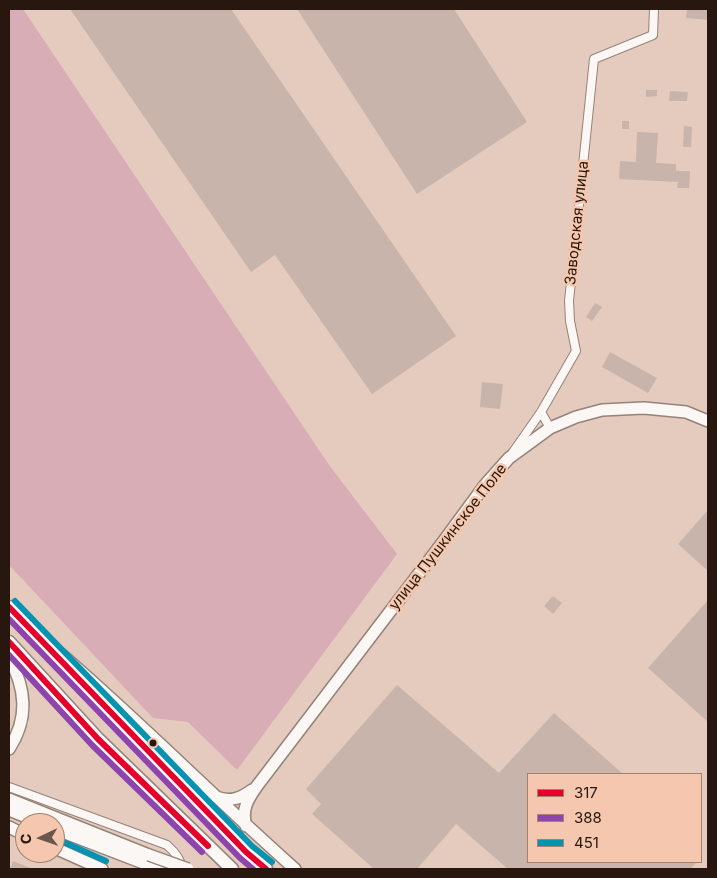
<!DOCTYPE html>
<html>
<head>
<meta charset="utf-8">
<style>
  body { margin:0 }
  #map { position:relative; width:717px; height:878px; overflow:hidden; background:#e4cbbe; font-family:Inter,sans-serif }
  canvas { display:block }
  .frame { position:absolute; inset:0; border:10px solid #27170e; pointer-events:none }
  .legend { position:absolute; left:527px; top:773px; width:175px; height:90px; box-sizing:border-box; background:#f4c7ae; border:1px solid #a2816e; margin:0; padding:6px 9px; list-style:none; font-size:15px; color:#27170e }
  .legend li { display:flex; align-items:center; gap:10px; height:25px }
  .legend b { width:25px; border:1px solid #a2816e }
  .north { position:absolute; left:15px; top:813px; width:50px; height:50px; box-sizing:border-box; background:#f4c7ae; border:1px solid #a2816e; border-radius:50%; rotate:267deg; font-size:14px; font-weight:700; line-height:20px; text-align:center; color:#27170e }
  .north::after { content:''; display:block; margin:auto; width:18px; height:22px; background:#69564c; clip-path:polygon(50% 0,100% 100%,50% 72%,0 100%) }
</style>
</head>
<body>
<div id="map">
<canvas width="717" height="878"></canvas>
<div class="frame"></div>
<ul class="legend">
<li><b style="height:6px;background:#e4002b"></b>317</li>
<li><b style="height:6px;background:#8e44ad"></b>388</li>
<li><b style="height:6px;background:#0693b1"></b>451</li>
</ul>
<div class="north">С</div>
</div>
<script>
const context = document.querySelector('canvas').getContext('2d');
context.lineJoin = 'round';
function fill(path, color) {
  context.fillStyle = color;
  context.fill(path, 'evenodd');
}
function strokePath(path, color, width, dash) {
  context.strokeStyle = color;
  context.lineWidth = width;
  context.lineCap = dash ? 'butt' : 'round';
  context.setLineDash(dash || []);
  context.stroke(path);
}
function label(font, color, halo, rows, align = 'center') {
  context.font = font + ' Inter,sans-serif';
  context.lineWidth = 5;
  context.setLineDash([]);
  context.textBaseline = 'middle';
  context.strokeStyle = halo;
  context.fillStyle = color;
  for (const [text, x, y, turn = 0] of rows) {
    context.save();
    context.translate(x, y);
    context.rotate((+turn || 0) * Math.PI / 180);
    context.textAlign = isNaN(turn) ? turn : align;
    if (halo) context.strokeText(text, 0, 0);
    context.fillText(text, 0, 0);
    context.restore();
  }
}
const green = new Path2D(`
  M9,9h14l306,456 68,89 -160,216 -49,-48 -35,-4 -144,-153z`);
const building = new Path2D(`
  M70,9h161l225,327 -84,58 -97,-139 -24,17z
  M297,9h157l73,113 -110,72z
  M687,9h21v11l-22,-2z
  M646,90h11v6l-11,1z
  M670,91l18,1 -1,9h-18z
  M622,121h7v8h-7z
  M684,126l8,1 -1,20h-8z
  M637,132l21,1 -2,30 20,1v7h14l-1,17h-12l1,-6 -59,-3 1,-18 16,1z
  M595,303l7,4 -10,14 -6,-4z
  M610,352l47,26 -9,15 -46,-26z
  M482,382l21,2 -3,25 -20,-2z
  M708,510v61l-30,-27z
  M553,596l9,7 -9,11 -9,-8z
  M708,600v122l-60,-54z
  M397,685l102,88 55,-60 69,61h-95v88h169l-7,7h-182l-52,-45 -39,45h-43l-62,-55 9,-10 -15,-15z
  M13,861l20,8h-23z`);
const minor = new Path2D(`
  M541,412l9,16
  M513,452l28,-40 35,-61 -6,-30 -1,-20 25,-242 59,-24 1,-26
  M9,787l158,58c8,7 14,14 15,24`);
const secondary = new Path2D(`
  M61,654c80,69 155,145 234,215
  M9,657c17,32 20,61 0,92
  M216,797c14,5 24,2 36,-7
  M9,799l140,56
  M9,810l32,13
  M246,826c-5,-17 2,-27 11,-40l186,-244 42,-57 24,-27 41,-30 26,-11 26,-7 42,-2 42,4 22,9
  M9,827l16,8
  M55,829l104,40
  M55,848l47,21`);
const trunk = new Path2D(`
  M9,607l237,245 20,17
  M9,642l89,97 134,130`);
const secondaryBridge = new Path2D(`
  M149,855l39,14`);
const bus1 = new Path2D(`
  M9,607l237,245 20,17
  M9,642l89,97 110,107`);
const bus2 = new Path2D(`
  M9,619l231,239 13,11
  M9,655l83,90 110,107`);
const bus3 = new Path2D(`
  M15,601l237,245 20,16
  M59,840l47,21`);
const markers = [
  [153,743,4.5,"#27170e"]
];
const streetNames = [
  ["Заводская улица",577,223,-84],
  ["улица Пушкинское Поле",448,537,-52]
];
fill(green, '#d8adb6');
fill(building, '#c8b4aa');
strokePath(minor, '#958279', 10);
strokePath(secondary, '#958279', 14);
strokePath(trunk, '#958279', 15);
strokePath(minor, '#fbf7f5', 8);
strokePath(secondary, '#fbf7f5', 11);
strokePath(trunk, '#fbf7f5', 12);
strokePath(secondaryBridge, '#958279', 14, []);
strokePath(secondaryBridge, '#fbf7f5', 11);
strokePath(bus1, '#e4002b', 6);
strokePath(bus2, '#8e44ad', 6);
strokePath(bus3, '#0693b1', 6);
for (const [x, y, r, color] of markers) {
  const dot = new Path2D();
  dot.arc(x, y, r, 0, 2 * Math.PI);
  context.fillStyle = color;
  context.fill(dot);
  strokePath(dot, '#f4c7ae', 2);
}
label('15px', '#27170e', '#f4c7ae', streetNames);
</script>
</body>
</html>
